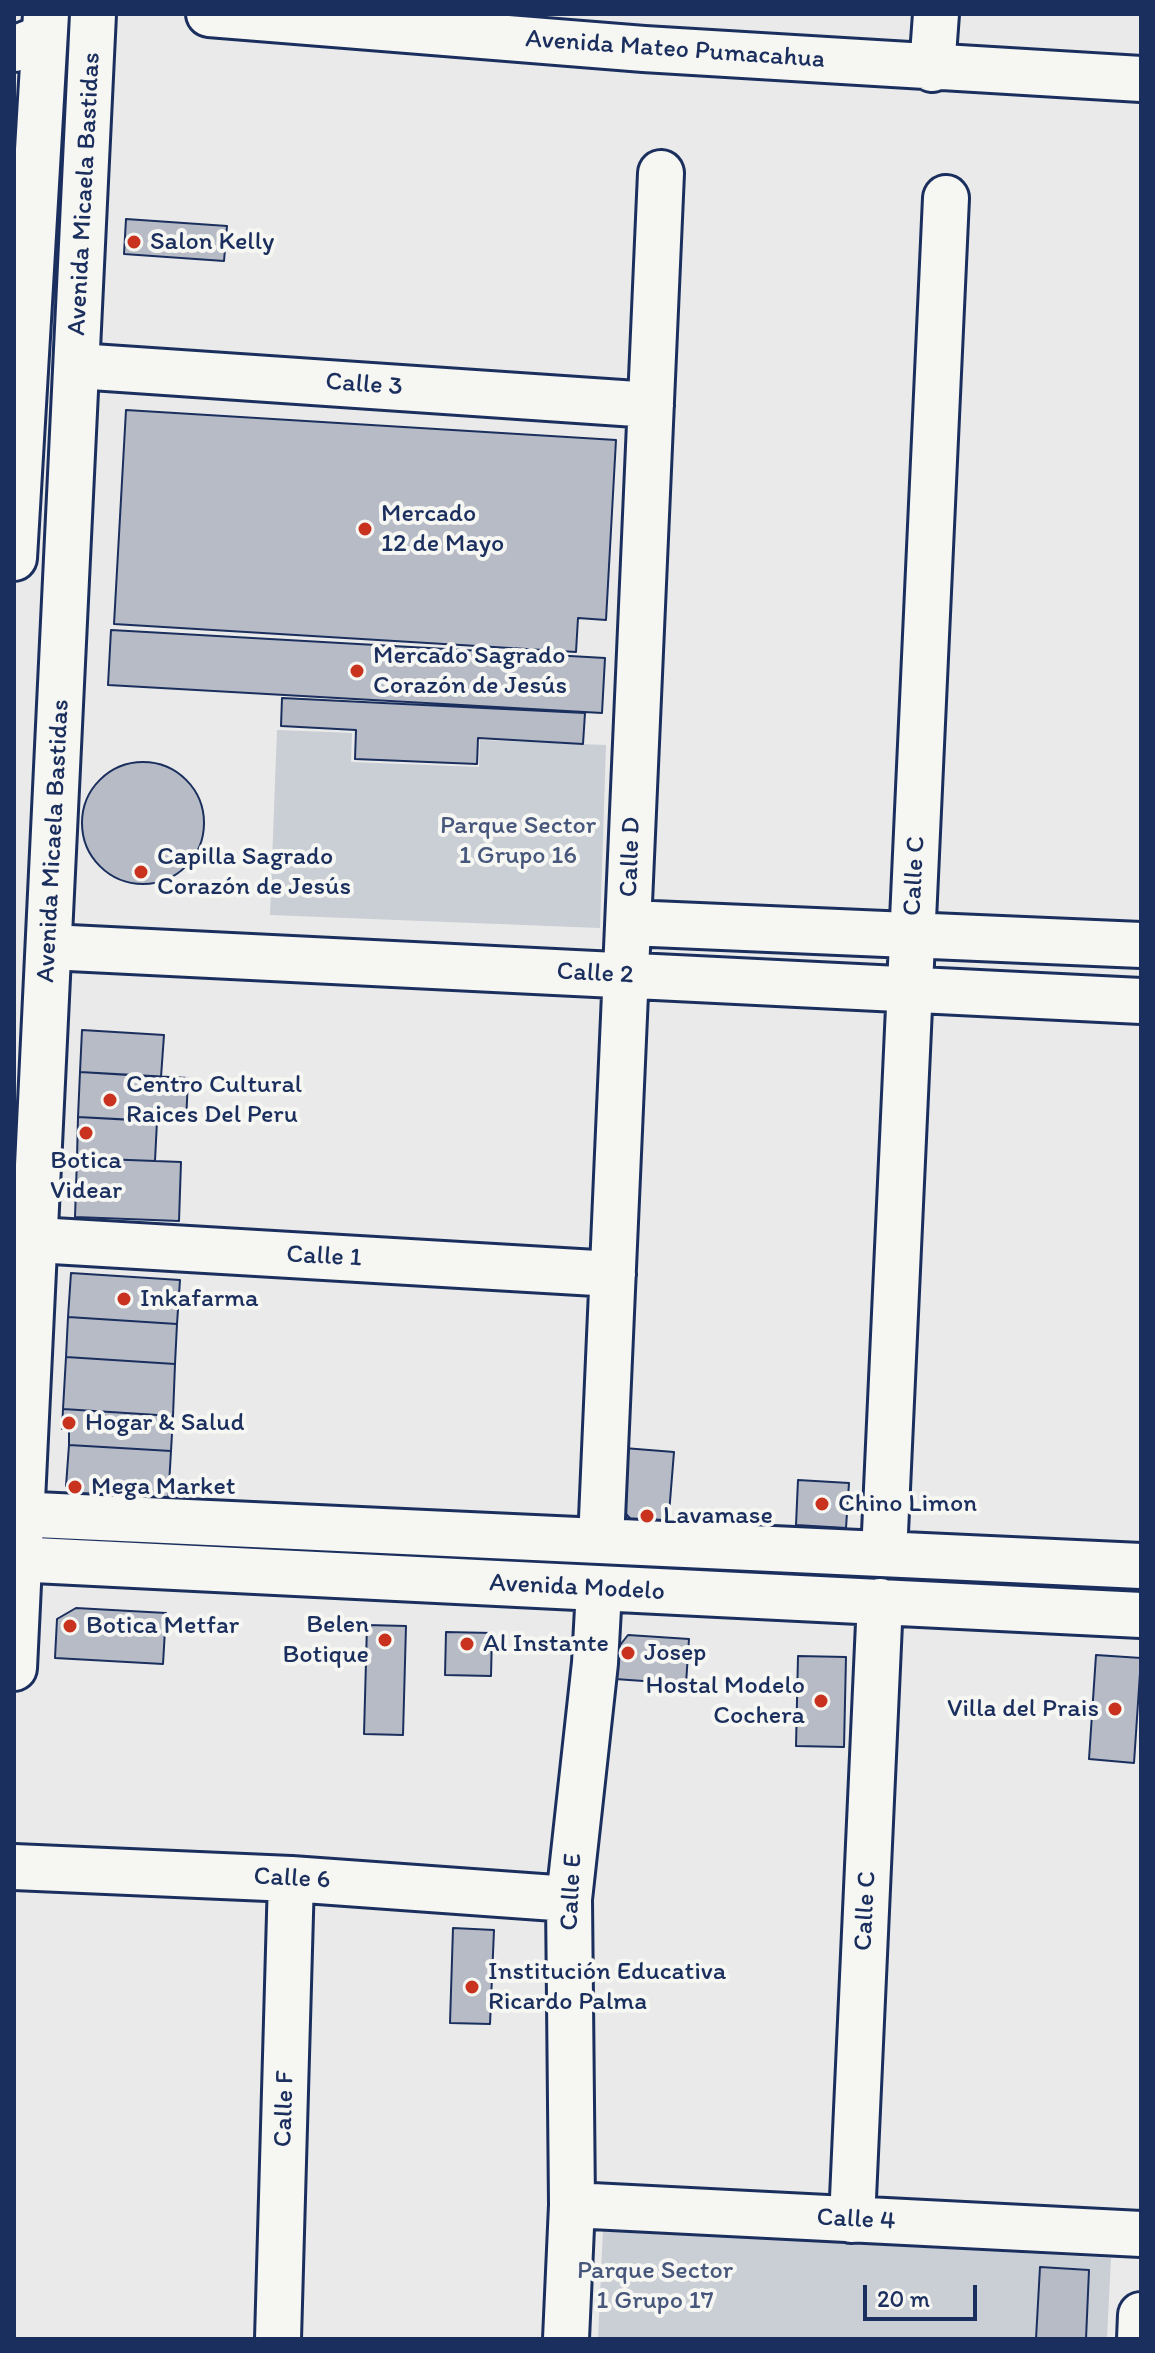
<!DOCTYPE html>
<html>
<head>
<meta charset="utf-8">
<style>
  body { margin:0 }
  #map { position:relative; width:1155px; height:2353px; overflow:hidden; background:#e9eae9; font-family:Itim,sans-serif }
  canvas { display:block }
  .frame { position:absolute; inset:0; border:16px solid #1b2f5e; pointer-events:none }
  .scale { position:absolute; left:863px; top:2285px; width:114px; height:36px; box-sizing:border-box; border:4px solid #1b2f5e; border-top:0; padding-left:10px; font-size:24px; line-height:28px; white-space:nowrap; color:#1b2f5e; -webkit-text-stroke:6px #f6f6f2; paint-order:stroke }
</style>
</head>
<body>
<div id="map">
<canvas width="1155" height="2353"></canvas>
<div class="frame"></div>
<div class="scale">20 m</div>
</div>
<script>
const context = document.querySelector('canvas').getContext('2d');
context.lineJoin = 'round';
function fill(path, color) {
  context.fillStyle = color;
  context.fill(path, 'evenodd');
}
function strokePath(path, color, width, dash) {
  context.strokeStyle = color;
  context.lineWidth = width;
  context.lineCap = dash ? 'butt' : 'round';
  context.setLineDash(dash || []);
  context.stroke(path);
}
function label(font, color, halo, rows, align = 'center') {
  context.font = font + ' Itim,sans-serif';
  context.lineWidth = 8;
  context.setLineDash([]);
  context.textBaseline = 'middle';
  context.strokeStyle = halo;
  context.fillStyle = color;
  for (const [text, x, y, turn = 0] of rows) {
    context.save();
    context.translate(x, y);
    context.rotate((+turn || 0) * Math.PI / 180);
    context.textAlign = isNaN(turn) ? turn : align;
    if (halo) context.strokeText(text, 0, 0);
    context.fillText(text, 0, 0);
    context.restore();
  }
}
const green = new Path2D(`
  M277,730l75,3 -1,29 128,5 1,-27 126,5 -6,183 -330,-13z
  M603,2230l508,28 -4,81h-509z`);
const building = new Path2D(`
  M126,219l101,7 -3,35 -100,-7z
  M126,410l490,30 -10,180 -28,-2 -2,34 -462,-28z
  M111,630l494,28 -3,55 -494,-28z
  M282,698l303,15 -2,31 -105,-6 -1,26 -122,-5 1,-29 -75,-4z
  M82 823a61 61 0 1 1 122 0a61 61 0 1 1-122 0Z
  M82,1030l82,5 -3,42 -81,-5z
  M80,1072l108,6 -2,45 -108,-6z
  M78,1117l79,4 -2,40 -78,-3z
  M77,1158l104,4 -2,59 -104,-4z
  M71,1273l109,7 -3,44 -109,-7z
  M68,1317l109,7 -2,40 -109,-7z
  M66,1357l109,7 -2,52 -110,-7z
  M63,1409l110,7 -2,35 -102,-6v-16h-7z
  M69,1445l102,6 -3,51 -91,-5 -11,-11z
  M624,1448l50,4 -6,74 -34,-3 -14,-16z
  M798,1480l51,3 -3,45 -50,-3z
  M76,1608l90,5 -3,51 -108,-6 2,-39z
  M367,1625l39,1 -3,109 -39,-1z
  M446,1632l46,1 -1,43 -46,-1z
  M628,1635l61,4 -3,45 -71,-5 2,-30z
  M1096,1655l45,3 -7,105 -45,-4z
  M798,1656l48,1 -2,90 -48,-1z
  M453,1928l41,2 -4,94 -40,-1z
  M1040,2267l49,3 -3,69h-50z`);
const minor = new Path2D(`
  M209,14l435,35 497,30
  M14,49l30,-12
  M932,69l4,-55
  M77,366l574,39
  M629,923l512,22
  M49,947l1092,54
  M36,1240l577,34
  M14,1514l1127,52
  M601,1541l60,-1368
  M884,1554l62,-1356
  M14,1559l1127,56
  M14,1867l277,12 278,20
  M572,2205l569,29
  M852,2220l28,-619
  M278,2339l13,-460
  M566,2339l6,-134 -3,-306 26,-236 4,-73
  M1140,2339l1,-24`);
const major = new Path2D(`
  M14,558l32,-544
  M14,1668l79,-1654`);
const markers = [
  [134,242,8,"#c8321e"],
  [365,529,8,"#c8321e"],
  [357,671,8,"#c8321e"],
  [141,872,8,"#c8321e"],
  [110,1100,8,"#c8321e"],
  [86,1133,8,"#c8321e"],
  [124,1299,8,"#c8321e"],
  [69,1423,8,"#c8321e"],
  [75,1487,8,"#c8321e"],
  [822,1504,8,"#c8321e"],
  [647,1516,8,"#c8321e"],
  [70,1626,8,"#c8321e"],
  [385,1640,8,"#c8321e"],
  [467,1644,8,"#c8321e"],
  [628,1653,8,"#c8321e"],
  [821,1701,8,"#c8321e"],
  [1115,1709,8,"#c8321e"],
  [472,1987,8,"#c8321e"]
];
const streetNames = [
  ["Avenida Mateo Pumacahua",675,50,4],
  ["Avenida Micaela Bastidas",85,194,-87],
  ["Calle 3",364,385,4],
  ["Avenida Micaela Bastidas",54,841,-87],
  ["Calle D",631,857,-88],
  ["Calle C",915,876,-87],
  ["Calle 2",595,974,3],
  ["Calle 1",324,1257,3],
  ["Avenida Modelo",577,1588,3],
  ["Calle 6",292,1879,3],
  ["Calle E",572,1892,-87],
  ["Calle C",866,1911,-87],
  ["Calle F",285,2109,-88],
  ["Calle 4",856,2220,3]
];
const poiNames = [
  ["Salon Kelly",150,242],
  ["Mercado",381,514],
  ["12 de Mayo",381,544],
  ["Mercado Sagrado",373,656],
  ["Corazón de Jesús",373,686],
  ["Capilla Sagrado",157,857],
  ["Corazón de Jesús",157,887],
  ["Centro Cultural",126,1085],
  ["Raices Del Peru",126,1115],
  ["Botica",86,1161,"center"],
  ["Videar",86,1191,"center"],
  ["Inkafarma",140,1299],
  ["Hogar & Salud",85,1423],
  ["Mega Market",91,1487],
  ["Chino Limon",838,1504],
  ["Lavamase",663,1516],
  ["Belen",369,1625,"right"],
  ["Botique",369,1655,"right"],
  ["Botica Metfar",86,1626],
  ["Al Instante",483,1644],
  ["Josep",644,1653],
  ["Hostal Modelo",805,1686,"right"],
  ["Cochera",805,1716,"right"],
  ["Villa del Prais",1099,1709,"right"],
  ["Institución Educativa",488,1972],
  ["Ricardo Palma",488,2002]
];
const parkNames = [
  ["Parque Sector",518,826],
  ["1 Grupo 16",518,856],
  ["Parque Sector",655,2271],
  ["1 Grupo 17",655,2301]
];
fill(green, '#caced5');
fill(building, '#b6bbc6');
strokePath(building, '#1b2f5e', 2);
strokePath(minor, '#1b2f5e', 50);
strokePath(major, '#1b2f5e', 50);
strokePath(minor, '#f6f6f2', 44);
strokePath(major, '#f6f6f2', 44);
for (const [x, y, r, color] of markers) {
  const dot = new Path2D();
  dot.arc(x, y, r, 0, 2 * Math.PI);
  context.fillStyle = color;
  context.fill(dot);
  strokePath(dot, '#f6f6f2', 3);
}
label('26px', '#1b2f5e', '#f6f6f2', streetNames);
label('26px', '#1b2f5e', '#f6f6f2', poiNames, 'left');
label('26px', '#47577c', '#f6f6f2', parkNames);
</script>
</body>
</html>
